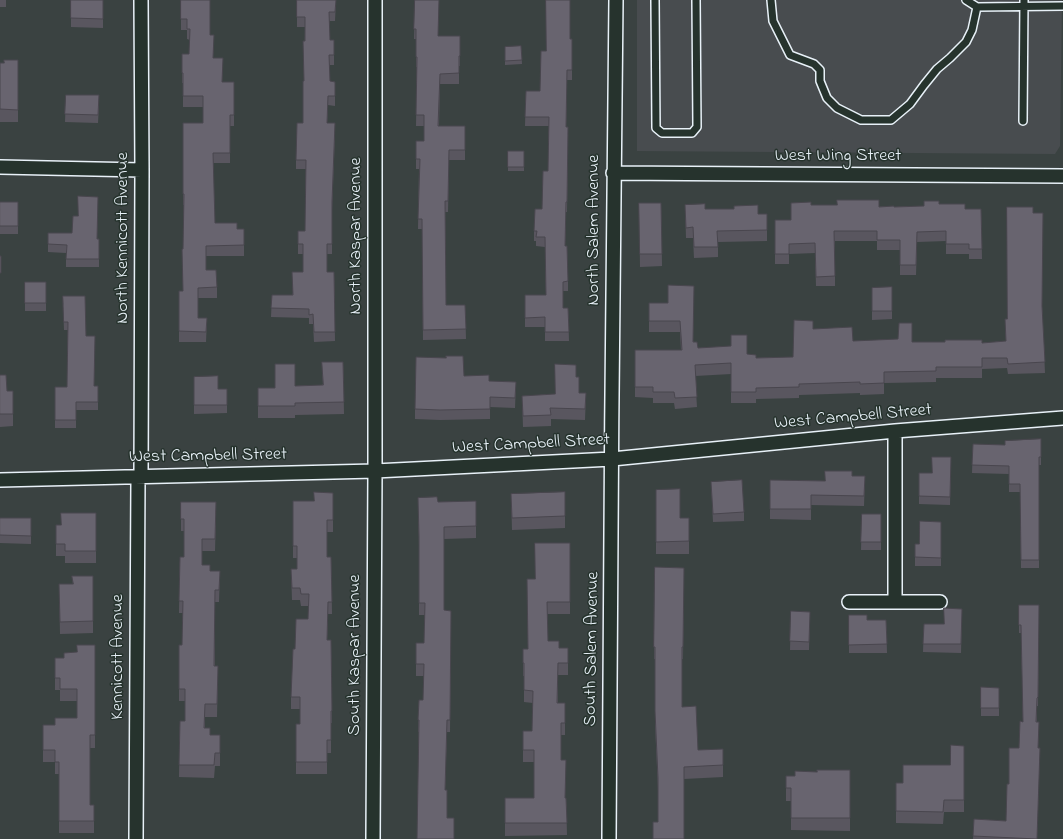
<!DOCTYPE html>
<html>
<head>
<meta charset="utf-8">
<style>
  body { margin:0 }
  canvas { display:block; background:#3a4241 }
</style>
</head>
<body>
<canvas width="1063" height="839"></canvas>
<script>
const context = document.querySelector('canvas').getContext('2d');
context.lineJoin = 'round';
function fill(path, color) {
  context.fillStyle = color;
  context.fill(path, 'evenodd');
}
function strokePath(path, color, width, dash) {
  context.strokeStyle = color;
  context.lineWidth = width;
  context.lineCap = dash ? 'butt' : 'round';
  context.setLineDash(dash || []);
  context.stroke(path);
}
function label(font, color, halo, rows, align = 'center') {
  context.font = font + ' "Indie Flower",sans-serif';
  context.lineWidth = 3;
  context.setLineDash([]);
  context.textBaseline = 'middle';
  context.strokeStyle = halo;
  context.fillStyle = color;
  for (const [text, x, y, turn = 0] of rows) {
    context.save();
    context.translate(x, y);
    context.rotate((+turn || 0) * Math.PI / 180);
    context.textAlign = isNaN(turn) ? turn : align;
    if (halo) context.strokeText(text, 0, 0);
    context.fillText(text, 0, 0);
    context.restore();
  }
}
const built = new Path2D(`
  M637,0h425l-2,146 -5,8 -418,-3z`);
const lane = new Path2D(`
  M655,0l1,128 6,5h30l5,-6 -1,-127
  M771,0l2,21 17,34 24,9 6,6v11l7,17 10,10 24,12h30l19,-16 14,-19 13,-16 13,-11 16,-16 6,-12 5,-23
  M966,0l11,7 86,-1
  M1023,121l1,-121`);
const street = new Path2D(`
  M0,167l142,3
  M613,173l450,3
  M0,480l375,-9 237,-12 283,-28 168,-13
  M849,602h91
  M895,602v-171
  M136,839l2,-360 3,-2 1,-307 -1,-170
  M373,839l2,-368v-471
  M609,839c2,-280 3,-559 7,-839`);
const wall = new Path2D(`
  M0,0h6v7h-6z
  M71,0h32v28l-32,-1z
  M181,0l29,35 3,23 9,24h12v44h-4v37h-17l2,60 22,6h7v27h-38v14l11,17v11h-19v20h9l-1,24h-27v-51h4l1,-86h-1v-31l20,-51v-16h-20v-24h-1v-29h7l1,-14 -3,-1v-9h-6z
  M297,0h39l-1,21h-6l1,19h4v25h-4v16l5,1v24l-7,-1 -1,18 8,10 -3,78v43h-5v18h7l1,69 -21,1 -1,-18h-4v-6l-38,-1 1,-22h20l11,-23v-18h-5v-23h7l1,-62h-10v-9l7,-37 1,-42 1,-54h-8z
  M415,0l23,36h22v30h-1v18h-19l-1,42h26v34h-16l-1,52h-3l1,93h19l1,34 -43,1 -1,-111h-4l1,-60h-3v-28h8v-15h-8l1,-59h-1v-28h-2z
  M570,39h2v41h-5l-1,47 2,9 -1,76h-1l-1,34 3,35v10h-5v17h5l1,33h-24v-14h-20v-32h21l-1,-48 -9,-1v-5h-2v-10l8,-22 6,-38 1,-45h-24l1,-35h14l6,-40z
  M521,46l1,18 -17,1v-18z
  M18,60v62h-18v-59h4z
  M66,95l33,9 -1,19 -33,-1z
  M508,151h16v20h-16z
  M0,202h18v32h-18z
  M639,203h22l1,63 -22,1z
  M939,204l26,5h16l1,50h-13v-5h-23v-13l-29,1 -1,33h-16v-25h-23v-9h-42v45h-19l-1,-33 -26,1v10h-14v-44h16l20,-15 83,2 30,-1z
  M685,205l20,4 53,5h9v27l-49,1v15l-24,1 -1,-20h-7z
  M1033,213l9,94 3,66 -37,1 -1,-6 -25,1v9h-46v4l-52,1v11l-24,1v-2l-61,2v3l-43,1v4h-25v-29l-36,2 2,31 -22,2 -1,-6h-21v-5l-18,-1v-47h46l-1,-18h-31v-29h19l30,45 49,6 9,4 37,-1 20,-28 40,12 129,2 24,-2 -1,-22h2z
  M48,233l51,6v28h-33v-14l-18,-1z
  M25,282h21v29h-21z
  M892,287v32l-20,1v-32z
  M63,304l23,32 8,50h4v24h-22v18h-21v-41h12l1,-57h-4z
  M343,362l1,52 -49,1v3h-37v-30h17l20,-2 27,-1z
  M0,375l7,16h6v35l-13,1z
  M464,376l25,5 27,1 -1,26 -25,-1v12l-50,1 -25,-1v-10z
  M194,377l24,12h9v24l-33,1z
  M576,377l3,16h7l-1,27 -34,-1v7l-28,1 -1,-31 33,-2z
  M973,444l68,13v8h-2v103h-18l-1,-76h-11v-18l-37,-1z
  M951,457l-1,48 -31,-1v-31h13z
  M852,476h13l-1,30 -53,-1v15l-41,-1v-39l55,1z
  M711,482l33,30v9l-31,1z
  M656,490l24,28h9v36h-33z
  M333,493v39h-6v25h4l1,57h-4l-1,26h4l1,83h-1v30h-4v21h-31v-50h4v-15h-9v-12l4,-48 13,-30 1,-13h-8l-1,-6h-8l-1,-31h6v-11h-4v-57h21z
  M511,494l54,22v12l-53,2z
  M418,498l20,4 38,24v12l-32,1v71l7,1 -1,121h-3l-2,58 2,28 7,21 -35,-107h-1l1,-32h4l1,-24h-8v-33h8l1,-28h-6v-69z
  M181,502l35,12 -1,37h-13v14l8,6h10l-1,31h-4v64h3l-1,51h-12v11l5,7h10v31h-5l-1,12 -35,-1 1,-56h5v-20h-6v-56h3l1,-32h-4l1,-56h4v-26h-3z
  M96,513v50h-31v-7h-9v-31h5z
  M862,514h19v36h-20z
  M0,518h31v26l-31,-1z
  M941,522v44h-26v-22h4z
  M570,543v71h-23l1,27 11,7h9v27h-10v28h7v32h-4v25l4,38h1l1,37 -62,1v-38h29v-36h-11v-31h9l1,-28 -9,-1v-26h-1v-27h5l7,-70z
  M655,567l29,1 -1,91h-1v48l16,43 25,15v12l-39,2 -26,43v-32l-3,-67v-64h-1z
  M93,576v57l-33,1 -1,-50h13z
  M1019,605h20l-1,101h-1v133h-64l1,-20 32,2 13,-73 4,-26 -2,-89h-2z
  M962,609l-1,44 -38,-1 1,-28h20z
  M791,611l19,1 -1,38h-19z
  M849,615l18,5h19l1,33h-38z
  M95,645v103h-5v57h4v28h-35v-59h-4v-12h-12v-37h12l22,-7v-17h-17v-11h-5v-32h9z
  M981,687l18,1v28h-18z
  M964,746v66h-20l-1,12 -47,-1v-40h7l47,-18z
  M850,770v61l-59,-1v-29h-5v-25h9l22,-4z`);
const shadedWall = new Path2D(`
  M335,123l-3,88v43v-52z`);
const building = new Path2D(`
  M71,0h32v19l-32,-1z
  M181,0h29v35h4l-1,23h10l-1,24h12v33h-4v38h-17l2,70h22v6h7v16l-38,1v24h10l1,17 -19,1v30h9l-1,14 -27,-1v-40h4l-1,-42h1l1,-55h-1v-71h20v-27h-20v-23h-1v-19h7l1,-25h-3v-10h-6z
  M297,0h39l-1,12h-6l1,28h4v15h-5l1,26 5,1v14h-7l-1,27h8l-3,79v42h-5v28h7l1,60h-21l-1,-18 -4,1v-6l-38,-1 1,-13h21l-1,-23h11v-28h-5v-13h7l1,-71h-10l1,-37h6v-42h1l-1,-40h2v-24h-8z
  M415,0h24l-1,36h22v20h-1v17l-19,1 -2,52h27v24h-16l-1,51h-3l1,104h19l1,24 -43,1 -1,-111h-4l2,-60h-4v-18h8v-26h-8l1,-58h-1v-28h-2z
  M546,0h24v39h2v31h-5l-1,57h2l-1,75h-1l-1,44h2l1,35 -5,1v26h5l1,24h-24v-15l-20,1v-23h21l-1,-58h-9l1,-6h-3l1,-22h7l1,-38h5l1,-54h-24l1,-26h14l1,-40h5z
  M521,46l1,14 -17,1v-14z
  M4,60h14v50l-18,-1v-46h4z
  M66,95h33l-1,20 -33,-1z
  M508,151h16v16h-16z
  M78,196l20,1 -1,42h2v20h-33l1,-14 -19,-1v-11h24l1,-17h5z
  M837,200h42v7l15,-1v1l30,-1v-5h15v3h26v5h16l1,40h-13v-5h-23v-13l-29,1 -1,33h-16v-25h-23v-9h-43l1,45 -19,1 -1,-34 -26,1v10h-14v-34h16v-17l20,-1v3h26z
  M0,202h18v24h-18z
  M639,203h22l1,51h-22z
  M705,204v5h29v-3l24,-1v9h9v16l-50,1 1,16h-24l-1,-20 -7,1 -1,-23z
  M1007,207h26v6h10l-1,93 3,56 -37,2 -1,-6h-25v9h-46v4l-52,1v11l-24,1v-2l-61,2v3l-43,1v4h-25v-29l-36,2 2,32 -22,1 -1,-6h-21v-5h-18v-37h47l-2,-29h-31v-18h19v-18l26,1 -1,56h4l1,6 33,-2v-11h16v19l9,1v3l37,-1 1,-37 19,1v8l39,-2 1,14 45,-2 1,-16h13v19h33v-2h37v3l24,-2 -1,-22h2z
  M0,256h1v17h-1z
  M25,282h21v21h-21z
  M892,287v24h-20v-23z
  M63,296h22l1,40h9l-1,50h4v16h-22v18h-21v-33h12l1,-65h-4z
  M446,356h17l1,20 25,-1v6l27,1 -1,16 -25,-1v12l-50,1 -25,-1 1,-52 30,1z
  M322,362h21l1,40 -49,1v3h-37v-18h17v-24h20v22l28,-1z
  M555,364l21,1v12h3v16h7l-1,16 -35,-1 1,7 -28,1 -1,-20 33,-2z
  M0,375h6l1,16h6v23h-13z
  M218,376v13h9v16h-33v-28z
  M1041,439v18h-2v103h-18l-1,-76h-11v-18l-37,-1 1,-21 32,1v-4z
  M932,457h19l-1,40 -31,-1v-23h13z
  M825,471h27v5h13l-1,20 -53,-1v14h-41v-29l55,1z
  M742,480l2,32 -31,2 -2,-32z
  M680,489v29h9v23l-33,1v-52z
  M314,492l19,1v27h-6v37h4l1,45h-4l-1,38h4l1,71h-1v29h-4v22h-31v-38h4v-27h-9l2,-48h2l1,-30h12l1,-25h-8l-1,-6h-8l-1,-19h6v-23h-4v-45h21z
  M565,492v24l-53,2 -1,-24z
  M437,497l1,5 38,-1v25l-32,1v83l7,1 -1,109h-3l-2,70h2v28h7v21h-37l2,-119h-1l1,-20h4l1,-36h-8v-21h8l1,-40h-6v-66l-1,-39z
  M181,502h35l-1,37h-13v26h8v6h10l-1,19h-4l-1,76h4l-1,38h-12l-1,24h6v7h10v18h-5l-1,12h-35l1,-44h5v-32h-6v-44h3l1,-44h-4l1,-44h4v-38h-3z
  M61,513h35v38h-31v-7h-9v-19h5z
  M862,514h19v28h-20z
  M0,518h31v18l-31,-1z
  M920,521l21,1v36l-26,-1v-13h4z
  M535,543h35v59h-23l1,39h11v7h9v15h-10l-1,40h8v20h-4v37h5l-1,38h1l1,25h-62v-25h29v-48h-11v-19h9l1,-40 -9,-1v-27h-1v-14h5l-1,-70h8z
  M655,567l29,1 -1,79h-1v60l14,-1 2,44 25,-1v16l-39,2v72h-31v-17h5v-44l-3,-67v-64h-1z
  M72,576h21v45l-33,1 -1,-38h14z
  M1019,605h20l-1,92 -1,1 -1,24h3l-1,26h2l-3,91 -64,-3 1,-17 32,2 1,-37h2v-36h10l1,-27 3,1 -2,-97h-2z
  M944,608l18,1 -1,35h-38l1,-20h20z
  M791,611l19,1 -1,30 -19,-1z
  M849,615h18v5h19l1,24 -38,1z
  M77,645h18v90h-5v70h4v16h-35v-59h-4v-12h-12v-25h12v-7h22v-29h-17v-11h-5v-20h9v-5l13,-1z
  M981,687l18,1v20h-18z
  M951,745l13,1v54h-20l-1,12 -47,-1v-28h7v-18h47z
  M817,770h33v48h-59v-30h-5v-12h9v-5l22,1z`);
const streetNames = [
  ["West Wing Street",838,157],
  ["North Salem Avenue",595,230,-90],
  ["North Kaspar Avenue",357,236,-90],
  ["North Kennicott Avenue",124,238,-90],
  ["West Campbell Street",853,418,-5],
  ["West Campbell Street",531,445,-3],
  ["West Campbell Street",208,457,-1],
  ["South Salem Avenue",593,649,-89],
  ["South Kaspar Avenue",356,655,-90],
  ["Kennicott Avenue",119,657,-90]
];
fill(built, '#484c4f');
strokePath(lane, '#e8f1f8', 10);
strokePath(street, '#e8f1f8', 16);
strokePath(lane, '#26332d', 7);
strokePath(street, '#26332d', 13);
fill(wall, '#59565f');
fill(shadedWall, '#49464e');
fill(building, '#68646f');
strokePath(building, '#49464e', 1);
label('18px', '#e8f1f8', '#26332d', streetNames);
</script>
</body>
</html>
